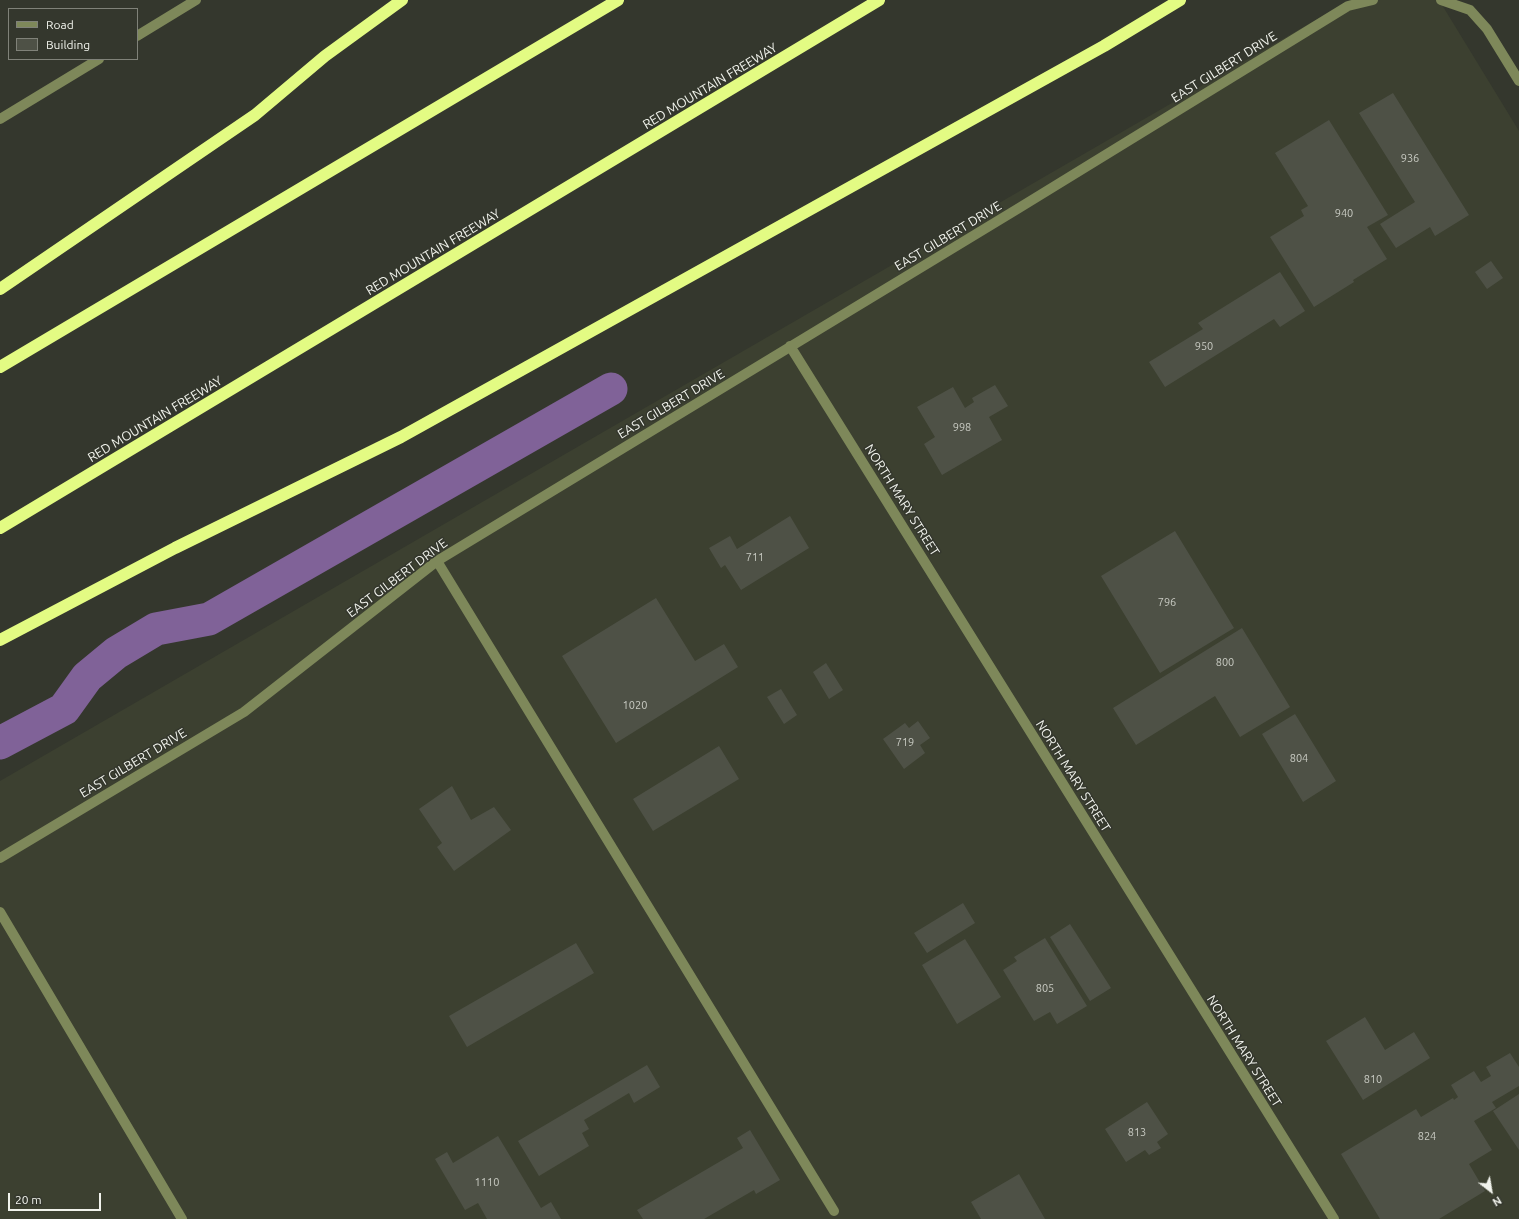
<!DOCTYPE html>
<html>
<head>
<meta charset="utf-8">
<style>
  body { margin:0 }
  #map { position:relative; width:1519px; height:1219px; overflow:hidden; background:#34372d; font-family:Ubuntu,sans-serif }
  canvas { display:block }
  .legend { position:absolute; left:8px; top:8px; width:130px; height:52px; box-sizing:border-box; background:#34372d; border:1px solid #808279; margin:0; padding:5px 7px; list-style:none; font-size:12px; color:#f1f3ec }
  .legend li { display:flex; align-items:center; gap:8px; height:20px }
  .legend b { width:20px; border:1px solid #808279 }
  .north { position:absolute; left:1471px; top:1171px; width:40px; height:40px; -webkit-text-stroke:3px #34372d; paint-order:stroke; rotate:149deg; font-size:11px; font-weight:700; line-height:16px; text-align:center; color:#f1f3ec }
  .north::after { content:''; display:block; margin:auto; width:14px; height:18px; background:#f1f3ec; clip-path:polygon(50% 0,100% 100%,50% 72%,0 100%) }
  .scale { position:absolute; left:8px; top:1193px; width:93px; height:18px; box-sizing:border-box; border:2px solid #f1f3ec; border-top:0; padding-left:5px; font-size:12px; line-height:14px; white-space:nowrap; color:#f1f3ec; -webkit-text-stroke:3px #34372d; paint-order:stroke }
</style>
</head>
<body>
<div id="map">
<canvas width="1519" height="1219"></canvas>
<ul class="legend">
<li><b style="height:5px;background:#7e885a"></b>Road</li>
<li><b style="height:11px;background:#4e5146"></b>Building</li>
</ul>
<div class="north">N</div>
<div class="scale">20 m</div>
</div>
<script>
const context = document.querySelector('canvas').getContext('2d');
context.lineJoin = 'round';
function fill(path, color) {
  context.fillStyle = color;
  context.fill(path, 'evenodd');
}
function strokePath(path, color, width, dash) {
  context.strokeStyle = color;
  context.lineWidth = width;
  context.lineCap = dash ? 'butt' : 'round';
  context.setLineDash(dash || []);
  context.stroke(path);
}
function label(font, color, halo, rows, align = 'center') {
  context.font = font + ' Ubuntu,sans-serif';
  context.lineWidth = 3;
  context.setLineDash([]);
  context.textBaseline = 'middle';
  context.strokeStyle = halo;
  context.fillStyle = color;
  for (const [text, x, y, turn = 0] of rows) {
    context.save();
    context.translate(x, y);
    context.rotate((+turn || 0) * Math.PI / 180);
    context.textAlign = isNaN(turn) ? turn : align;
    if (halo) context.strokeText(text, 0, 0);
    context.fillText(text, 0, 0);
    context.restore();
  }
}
const built = new Path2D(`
  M1350,0h89l80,131v1088h-1519v-438z`);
const canal = new Path2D(`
  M0,743l64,-34 23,-32 29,-24 40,-24 53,-10 402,-230`);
const building = new Path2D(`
  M1393,93l76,122 -34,21 -5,-9 -34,21 -16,-24 35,-22 -56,-89z
  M1329,120l59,95 -21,12 20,32 -34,21 1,2 -40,25 -44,-70 34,-21 -3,-6 7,-4 -33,-53z
  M1491,261l12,17 -16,11 -12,-17z
  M1280,272l25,39 -25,16 -6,-8 -109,68 -16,-25 54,-33 -5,-6z
  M995,385l13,21 -19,11 13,23 -60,35 -18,-31 11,-7 -18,-30 36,-20 12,21 9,-6 -2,-4z
  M790,516l19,32 -68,42 -16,-25 -4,3 -12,-20 21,-12 7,13z
  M1175,531l59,97 -74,45 -59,-97z
  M656,598l39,63 29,-17 14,23 -122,76 -54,-87z
  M1242,628l48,79 -50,30 -25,-41 -79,49 -23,-37z
  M826,663l17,27 -14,9 -16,-27z
  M781,689l16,26 -13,9 -17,-27z
  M1295,714l41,67 -33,21 -41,-68z
  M918,721l12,17 -10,7 5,8 -21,16 -21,-30 22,-16 4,5z
  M719,746l20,33 -86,52 -20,-32z
  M452,786l19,34 23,-13 17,23 -57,41 -17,-24 5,-4 -23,-34z
  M963,903l12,20 -48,30 -13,-20z
  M1070,924l41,64 -21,13 -40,-64z
  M1045,938l42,68 -30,18 -7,-12 -16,9 -31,-51 14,-9 -3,-4z
  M965,939l36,58 -44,27 -35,-59z
  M576,943l18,30 -127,74 -18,-31z
  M1365,1017l20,33 29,-18 16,26 -67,42 -37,-59z
  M1510,1053l9,14v19l-27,16 4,6 -22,13 18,29 -23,14 16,27 -46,28h-59l-39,-65 75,-45 5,8 32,-19 1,2 4,-3 -7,-12 23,-14 7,11 10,-6 -5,-9z
  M647,1065l13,22 -26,16 -5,-10 -45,27 5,9 -7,4 7,13 -50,30 -21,-35z
  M1519,1094v56l-26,-39z
  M1147,1102l21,32 -11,8 4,6 -12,7 -4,-5 -19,12 -21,-33z
  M750,1130l30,50 -24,14 -2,-4 -50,29h-61l-6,-9 106,-62 -6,-10z
  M498,1136l43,72 10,-6 10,17h-74l-9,-16 -13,7 -30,-51 12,-7 6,11z
  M1019,1174l26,45h-64l-10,-17z`);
const minor = new Path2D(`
  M1441,0l29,10 17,19 32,52
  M137,36l59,-36
  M0,119l99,-60
  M790,346l544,873
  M437,561l397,650
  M0,858l244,-146 193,-151 582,-353 329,-202 25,-6
  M0,912l182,307`);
const highway = new Path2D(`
  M0,289l255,-174 70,-59 77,-56
  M0,367l618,-367
  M0,528l879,-528
  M0,640l175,-92 226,-111 703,-391 76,-46`);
const numberNames = [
  ["936",1410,158],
  ["940",1344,213],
  ["950",1204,346],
  ["998",962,427],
  ["711",755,557],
  ["796",1167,602],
  ["800",1225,662],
  ["1020",635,705],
  ["719",905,742],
  ["804",1299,758],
  ["805",1045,988],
  ["810",1373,1079],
  ["813",1137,1132],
  ["824",1427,1136],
  ["1110",487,1182]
];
const streetNames = [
  ["EAST GILBERT DRIVE",1224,67,-32],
  ["RED MOUNTAIN FREEWAY",710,86,-31],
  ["EAST GILBERT DRIVE",948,236,-31],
  ["RED MOUNTAIN FREEWAY",433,252,-31],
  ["EAST GILBERT DRIVE",671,404,-31],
  ["RED MOUNTAIN FREEWAY",155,419,-31],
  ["NORTH MARY STREET",902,500,58],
  ["EAST GILBERT DRIVE",397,578,-37],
  ["EAST GILBERT DRIVE",133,763,-31],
  ["NORTH MARY STREET",1073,776,58],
  ["NORTH MARY STREET",1244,1051,58]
];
fill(built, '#3c4030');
strokePath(canal, '#806298', 33);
fill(building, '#4e5146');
strokePath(minor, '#7e885a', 10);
strokePath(highway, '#e3fb83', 12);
label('11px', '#c8cac2', null, numberNames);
label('13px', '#f1f3ec', '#34372d', streetNames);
</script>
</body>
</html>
